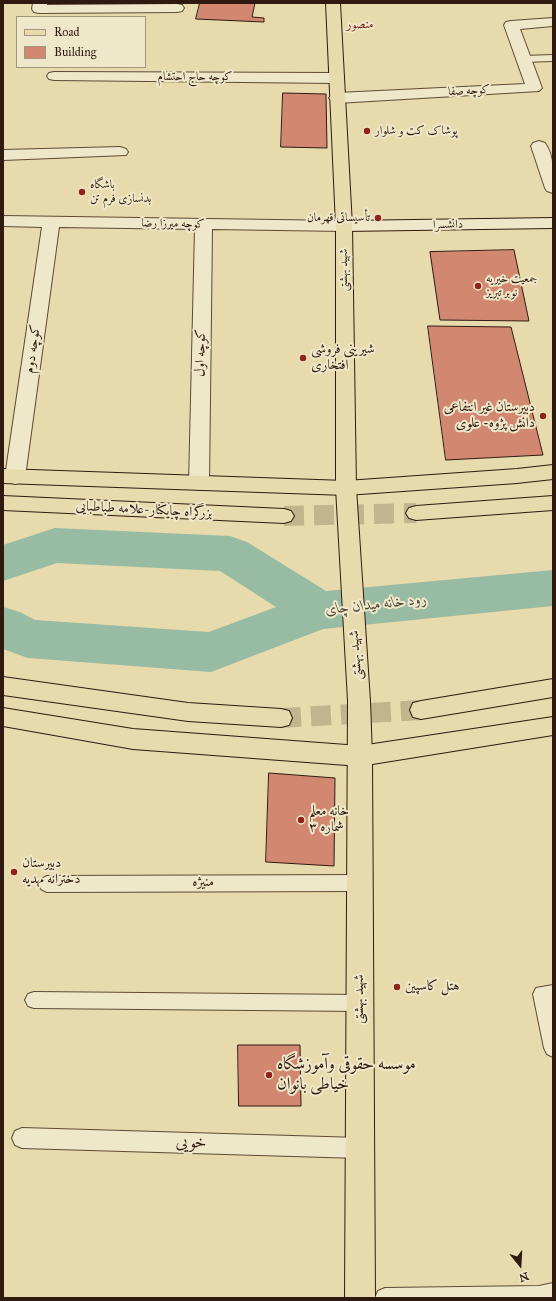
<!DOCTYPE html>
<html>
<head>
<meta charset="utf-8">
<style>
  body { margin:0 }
  #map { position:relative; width:556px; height:1301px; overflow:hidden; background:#e7daac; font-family:"IM FELL Great Primer",serif }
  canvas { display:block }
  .frame { position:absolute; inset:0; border:4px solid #301a0f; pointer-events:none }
  .legend { position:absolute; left:16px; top:16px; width:130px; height:52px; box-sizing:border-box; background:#efe7c9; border:1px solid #a3957f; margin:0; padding:5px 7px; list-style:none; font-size:12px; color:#301a0f }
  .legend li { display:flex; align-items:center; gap:8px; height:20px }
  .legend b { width:20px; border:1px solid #a3957f }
  .north { position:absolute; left:500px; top:1245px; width:40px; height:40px; -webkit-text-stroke:3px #efe7c9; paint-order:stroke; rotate:162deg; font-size:11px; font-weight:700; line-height:16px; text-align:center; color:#301a0f }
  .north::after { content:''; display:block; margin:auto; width:14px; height:18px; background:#301a0f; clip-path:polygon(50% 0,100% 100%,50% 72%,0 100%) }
</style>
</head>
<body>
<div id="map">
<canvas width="556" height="1301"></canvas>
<div class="frame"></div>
<ul class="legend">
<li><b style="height:5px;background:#e7daac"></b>Road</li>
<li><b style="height:11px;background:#d18770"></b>Building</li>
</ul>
<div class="north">N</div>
</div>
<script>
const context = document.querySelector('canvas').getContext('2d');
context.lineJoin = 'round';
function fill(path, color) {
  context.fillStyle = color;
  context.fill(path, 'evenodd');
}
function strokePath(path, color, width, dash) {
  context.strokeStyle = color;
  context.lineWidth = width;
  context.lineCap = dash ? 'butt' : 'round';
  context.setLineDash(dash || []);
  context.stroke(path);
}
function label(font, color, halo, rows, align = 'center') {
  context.font = font + ' "IM FELL Great Primer",Amiri,serif';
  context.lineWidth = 4;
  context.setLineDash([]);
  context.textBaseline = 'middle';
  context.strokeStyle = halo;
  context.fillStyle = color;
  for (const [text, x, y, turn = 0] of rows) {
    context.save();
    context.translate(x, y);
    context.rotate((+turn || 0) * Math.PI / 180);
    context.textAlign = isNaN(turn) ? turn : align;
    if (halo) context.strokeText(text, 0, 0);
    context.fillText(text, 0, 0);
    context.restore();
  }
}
const river = new Path2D(`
  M55,528l175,8 17,6 79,49 227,-21v36l-230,23 -112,43 -183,-14 -25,-9v-42l17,5 15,8 174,12 67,-25 -56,-36 -163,-8 -54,18v-36z`);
const building = new Path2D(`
  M200,3h55l-3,14 12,1v4l-68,-3z
  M283,93l43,1 1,54 -46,-1z
  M514,250l15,71 -89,-1 -10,-68z
  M428,326l83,1 32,128 -97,5z
  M269,773l66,5 -1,88 -68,-4z
  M238,1045h62l1,61h-62z`);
const trunkTunnel = new Path2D(`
  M284,516l132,-3
  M281,718l140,-8`);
const service = new Path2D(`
  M553,55v6l-30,1 -5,-3 5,-3z
  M360,875l6,3 2,5 -2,5 -6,3 -313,1 -6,-3 -2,-5 2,-5 6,-3z
  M553,985v72l-6,-3 -3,-6 -11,-54 3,-6z
  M34,992l326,3 6,2 3,6 -3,6 -6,2 -326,-3 -6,-2 -3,-6 3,-6z
  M22,1128l338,10 7,3 3,7 -3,7 -7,3 -338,-10 -7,-3 -3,-7 3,-7z
  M553,1283v15h-178l3,-7 7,-3 154,-2z`);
const minor = new Path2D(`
  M33,3h14v2l130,-1 5,1 2,3 -2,3 -5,1 -138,1 -5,-1 -2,-3z
  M553,18v8l-33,3 22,59 -3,3 -202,12 -5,-2 -3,-3 3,-3 5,-2 188,-9 -21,-59 2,-3 5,-1z
  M54,72l282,1 5,2 3,3 -3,3 -5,2 -282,-3 -5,-1 -2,-3 2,-3z
  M539,141l6,2c10,14 8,33 8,50l-6,-2 -2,-3 -14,-42 2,-3z
  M120,147l6,2 2,3 -2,3 -123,5v-10z
  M3,216l341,5 6,1 2,4 -2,4 -6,1 -132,-2 -3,254 -3,5 -7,2 -7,-2 -3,-5 6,-254 -136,-2 -34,250 -3,5 -7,2 -7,-2 -3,-5 37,-250 -39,-1z`);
const secondary = new Path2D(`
  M553,218v10l-209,3 -6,-1 -2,-4 2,-4 6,-1z`);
const primary = new Path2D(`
  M326,3h14l12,223 4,262 14,213 2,55 3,542h-30l3,-597 -12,-213v-262z`);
const trunk = new Path2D(`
  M553,465v14l-36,4 -171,12 -343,-12v-14l343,12 171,-12z
  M3,496l281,13 7,2 3,5 -3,5 -7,2 -281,-13z
  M553,496v14l-137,10 -7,-2 -3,-5 3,-5 7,-2z
  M3,677l185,26 93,6 8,2 3,7 -3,7 -8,2 -93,-6 -185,-26z
  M553,679v18l-132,22 -8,-2 -3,-7 3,-7 8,-2z
  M3,708l130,21 227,17 193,-29v18l-193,31 -227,-17 -130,-23z`);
const markers = [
  [367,131,4,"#8f2418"],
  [82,192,4,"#8f2418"],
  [378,218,4,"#8f2418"],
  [478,286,4,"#8f2418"],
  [303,358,4,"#8f2418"],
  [543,416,4,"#8f2418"],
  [301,820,4,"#8f2418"],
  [14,872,4,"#8f2418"],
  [397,987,4,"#8f2418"],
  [269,1075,4,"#8f2418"]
];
const farStreetnames = [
  ["کوچه حاج احتشام",195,77],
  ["کوچه صفا",469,91,-3],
  ["کوچه میرزا رضا",173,224,1],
  ["دانشسرا",448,225,-1],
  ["شهید بهشتى",344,270,-90]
];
const farPoinames = [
  ["پوشاک کت و شلوار",375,131],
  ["باشگاه",90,185],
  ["بدنسازی فرم تن",90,199],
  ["تأسیساتی قهرمان",370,218,"right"],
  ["جمعیت خیریه",486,279],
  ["نوبر تبریز",486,293]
];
const farNeighbourhoodnames = [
  ["منصور",360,25]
];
const streetNames = [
  ["کوچه دوم",33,349,-82],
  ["کوچه اول",201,353,-89],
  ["بزرگراه چایکنار-علامه طباطبایی",144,510,3],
  ["شهید بهشتی",356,655,-94],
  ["منیژه",203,883],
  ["شهید بهشتى",360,999,-90]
];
const poiNames = [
  ["شیرینی فروشی",311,350],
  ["افتخاری",311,366],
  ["دبیرستان غیر انتفاعی",535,408,"right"],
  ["دانش پژوه- علوی",535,424,"right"],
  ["خانه معلم",309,812],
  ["شماره ۳",309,828],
  ["دبیرستان",22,864],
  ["دخترانه مهدیه",22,880],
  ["هتل کاسپین",405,987]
];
const waterNames = [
  ["رود خانه میدان چای",376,605,-6]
];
const nearPoinames = [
  ["موسسه حقوقی وآموزشگاه",277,1065],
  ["خیاطی بانوان",277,1085]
];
const nearStreetnames = [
  ["خویی",191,1143,2]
];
fill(river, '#98bba4');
fill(building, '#d18770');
strokePath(building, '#301a0f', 1);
strokePath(trunkTunnel, '#c2b48d', 20, [20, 10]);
strokePath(service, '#5e4a36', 2);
strokePath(minor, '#5e4a36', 2);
strokePath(secondary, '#301a0f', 2);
strokePath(primary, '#301a0f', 2);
strokePath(trunk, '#301a0f', 2);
fill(service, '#efe7c9');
fill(minor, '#efe7c9');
fill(secondary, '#efe7c9');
fill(primary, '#e7daac');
fill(trunk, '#e7daac');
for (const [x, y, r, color] of markers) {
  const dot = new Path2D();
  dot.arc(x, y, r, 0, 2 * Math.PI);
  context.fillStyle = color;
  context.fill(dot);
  strokePath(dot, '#efe7c9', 1.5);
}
label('12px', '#301a0f', '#efe7c9', farStreetnames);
label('12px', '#301a0f', '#efe7c9', farPoinames, 'left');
label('13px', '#7a1f14', '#efe7c9', farNeighbourhoodnames);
label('14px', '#301a0f', '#efe7c9', streetNames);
label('14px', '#301a0f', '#efe7c9', poiNames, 'left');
label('italic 15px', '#4f4a3c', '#efe7c9', waterNames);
label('17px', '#301a0f', '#efe7c9', nearPoinames, 'left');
label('17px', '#301a0f', '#efe7c9', nearStreetnames);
</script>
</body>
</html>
